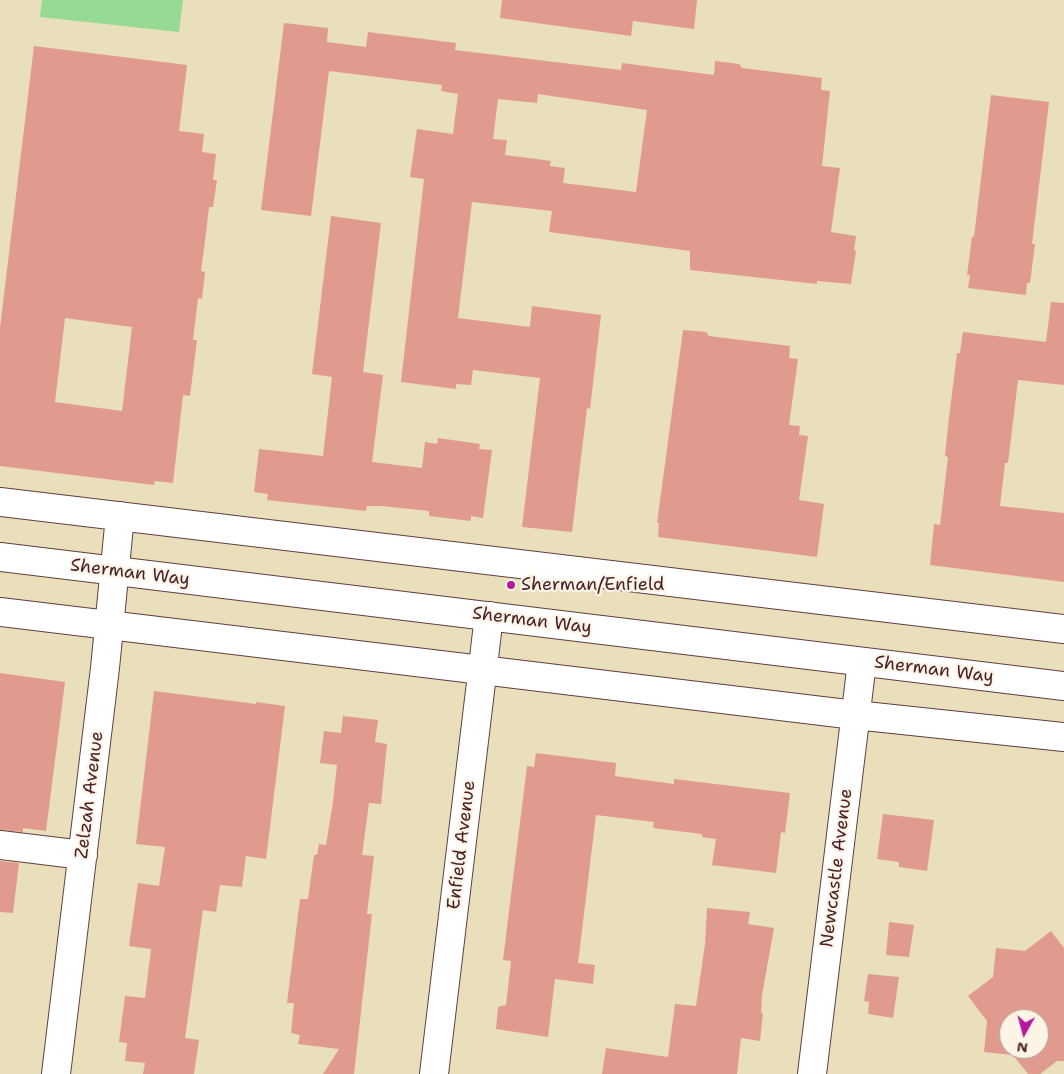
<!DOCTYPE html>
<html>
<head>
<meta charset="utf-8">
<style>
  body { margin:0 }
  #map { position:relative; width:1064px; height:1074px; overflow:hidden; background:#e9dfba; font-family:"Shantell Sans",sans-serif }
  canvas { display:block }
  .north { position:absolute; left:999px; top:1009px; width:50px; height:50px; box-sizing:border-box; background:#fcf5e5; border:1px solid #b59f9b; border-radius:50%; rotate:187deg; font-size:14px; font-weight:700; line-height:20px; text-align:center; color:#4a1f2b }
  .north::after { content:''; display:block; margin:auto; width:18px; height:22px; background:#b5179e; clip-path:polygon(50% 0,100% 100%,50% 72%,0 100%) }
</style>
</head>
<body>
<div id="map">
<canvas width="1064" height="1074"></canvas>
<div class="north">N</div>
</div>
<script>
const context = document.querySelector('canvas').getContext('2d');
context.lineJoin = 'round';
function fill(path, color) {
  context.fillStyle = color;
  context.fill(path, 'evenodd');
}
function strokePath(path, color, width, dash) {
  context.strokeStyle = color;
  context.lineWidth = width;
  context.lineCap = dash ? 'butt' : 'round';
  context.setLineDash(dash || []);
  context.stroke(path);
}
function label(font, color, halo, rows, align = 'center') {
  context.font = font + ' "Shantell Sans",sans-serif';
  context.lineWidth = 4.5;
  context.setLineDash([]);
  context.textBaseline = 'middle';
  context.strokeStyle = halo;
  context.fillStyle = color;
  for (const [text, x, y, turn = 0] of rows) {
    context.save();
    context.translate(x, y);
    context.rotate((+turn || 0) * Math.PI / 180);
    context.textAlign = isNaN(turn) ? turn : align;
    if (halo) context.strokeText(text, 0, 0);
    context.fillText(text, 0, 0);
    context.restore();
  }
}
const green = new Path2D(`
  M42,0h141l-4,32 -139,-15z`);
const building = new Path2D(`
  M502,0h195l-3,29 -61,-8 -2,15 -131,-18z
  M284,23l44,5 -1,14 39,5 2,-15 88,11 -1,7 166,20 1,-7 92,12 1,-14 24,3 3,4 80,10 -1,12 9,1 -8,75 18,2 -9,64 25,4 -2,14 2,1 -5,33 -34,-3v3l-127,-14v-19l-141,-19 3,-21 -80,-9 -14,116 72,9 2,-21 69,9 -11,94 -3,-1 -15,124 -50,-5 18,-149 -67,-8 -2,15 -15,-1v5l-55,-7 23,-203 -14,-2 7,-48 36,5 5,-40 -17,-3 1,-6 -113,-14 -18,145 -50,-6zM538,94l109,16 -11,82 -73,-9 2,-15 -15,-2 1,-5 -46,-6 2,-15 -14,-1 5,-40 39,4z
  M34,46l153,19 -8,66 25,3 -2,18 14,2 -3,26h4l-4,27h-4l-3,26 -5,38 4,1 -3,27 -4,-1 -5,42h4l-7,56 -7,-1 -10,88 -18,-2 -1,4 -154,-19v-138zM65,318l67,9 -10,84 -67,-9z
  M991,95l58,7 -17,142h3l-5,39h-3l-1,12 -58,-7 2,-13h-3l5,-38h2z
  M331,216l50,7 -18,149 20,3 -11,87 50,6 3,-26 12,2 1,-6 42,6 -1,5 13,1 -9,68 -12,-2v5l-42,-5v-5l-47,-5h-15l-1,5 -99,-11 1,-6 -14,-2 5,-43 64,7 9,-79 -20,-3z
  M1051,302l13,1v82l-46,-5 -10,83h-3l-5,43 64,7v69l-134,-17 4,-41 6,1 8,-68 -3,-1 3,-30 9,-73h3l3,-21 83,10z
  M683,330l23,2 3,4 81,10 -1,12 9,1 -9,66 11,1 -1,9 9,1 -9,64 25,4 -7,53 -159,-20 1,-14h-2z
  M0,673l65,9 -19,149 -23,-3v4l-23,-2z
  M154,691l102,13v-2l29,4 -19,153 -20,-3 -4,31 -22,-2 -4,27 -13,-2 -18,128 14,2 -5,34h-51l2,-11 -20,-2 2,-18 -8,-1 6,-46 20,2 6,-49 -22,-3 9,-63 21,3 6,-39 -29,-3z
  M343,716l35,4 -3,22 12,2 -6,60 -12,-1 -7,52 12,1 -7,58h5l-18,160h-31l16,-25 -41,-5 2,-9 -9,-2 3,-30h-7l13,-104h8l6,-44h3l2,-11 7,1 7,-43 4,-37 -17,-2 4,-32 17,2z
  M536,753l80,10 -1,13 59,8v-5l116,14 -5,40 -4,-1 -5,41 -64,-8 4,-26 -14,-2v-3l-49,-6 1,-6 -58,-7 -18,148 17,2 -2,19 -38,-5 -7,58 -52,-8 2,-22 8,-2 5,-44 -8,-1 24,-194 7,1z
  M883,814l51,6 -7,51 -28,-4v-5l-22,-3z
  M0,861l19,2 -6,50 -13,-1z
  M707,908l43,4 -2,12 26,4 -12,67 -1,18h2l-3,28 -19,-3 -4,36h-135l4,-26 62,9 7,-53 21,2 9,-62z
  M889,922l25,3 -5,32 -23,-2z
  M1051,931l13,17v113h-7l-17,13h-12l-15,-19 -29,-3 3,-31 -19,-25 25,-19 3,-29 29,3zM1009,1019h30v30h-30z
  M868,974l31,3 -6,41 -25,-4 1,-12 -5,-1z`);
const minor = new Path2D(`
  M0,502l1064,127
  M0,845l83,10
  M56,1074l49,-406 15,-152
  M434,1074l55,-458
  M812,1074l50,-412`);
const major = new Path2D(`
  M0,557l1064,129
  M0,612l855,103 209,22`);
const markers = [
  [511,585,5,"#b5179e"]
];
const streetNames = [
  ["Sherman Way",130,573,7],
  ["Sherman Way",532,621,7],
  ["Sherman Way",934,670,7],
  ["Zelzah Avenue",90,795,-83],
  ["Enfield Avenue",462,845,-83],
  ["Newcastle Avenue",837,868,-83]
];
const poiNames = [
  ["Sherman/Enfield",521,585]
];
fill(green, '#96da93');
fill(building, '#e09b8e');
strokePath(minor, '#623c40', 30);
strokePath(major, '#623c40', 30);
strokePath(minor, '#fff', 28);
strokePath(major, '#fff', 28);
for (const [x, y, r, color] of markers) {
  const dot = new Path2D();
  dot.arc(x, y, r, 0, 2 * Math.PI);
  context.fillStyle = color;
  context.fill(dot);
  strokePath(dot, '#fcf5e5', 2);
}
label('18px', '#4a1f2b', '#fcf5e5', streetNames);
label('18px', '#4a1f2b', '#fcf5e5', poiNames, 'left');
</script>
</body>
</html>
